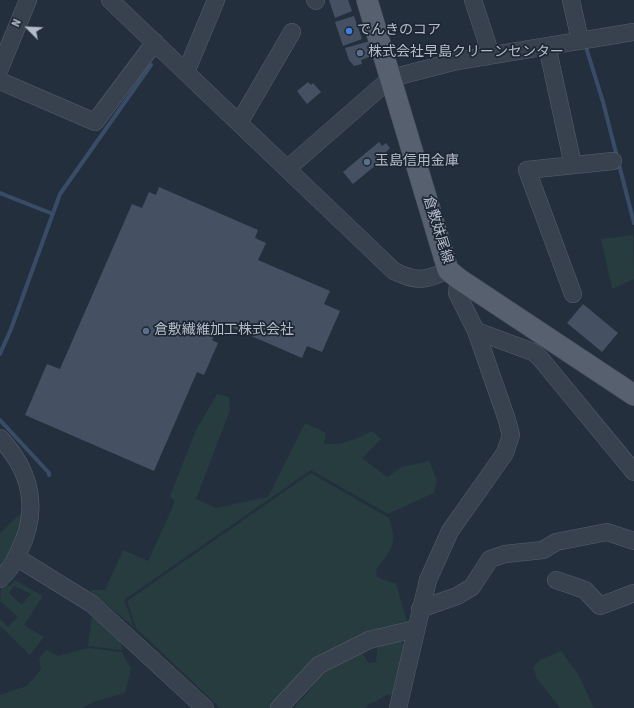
<!DOCTYPE html>
<html>
<head>
<meta charset="utf-8">
<style>
  body { margin:0 }
  #map { position:relative; width:634px; height:708px; overflow:hidden; background:#242f3e; font-family:"Source Sans 3",sans-serif }
  canvas { display:block }
  .north { position:absolute; left:8px; top:8px; width:40px; height:40px; -webkit-text-stroke:3px #1d2633; paint-order:stroke; rotate:294deg; font-size:11px; font-weight:700; line-height:16px; text-align:center; color:#b4bcc9 }
  .north::after { content:''; display:block; margin:auto; width:14px; height:18px; background:#b4bcc9; clip-path:polygon(50% 0,100% 100%,50% 72%,0 100%) }
</style>
</head>
<body>
<div id="map">
<canvas width="634" height="708"></canvas>
<div class="north">N</div>
</div>
<script>
const context = document.querySelector('canvas').getContext('2d');
context.lineJoin = 'round';
function fill(path, color) {
  context.fillStyle = color;
  context.fill(path, 'evenodd');
}
function strokePath(path, color, width, dash) {
  context.strokeStyle = color;
  context.lineWidth = width;
  context.lineCap = dash ? 'butt' : 'round';
  context.setLineDash(dash || []);
  context.stroke(path);
}
function label(font, color, halo, rows, align = 'center') {
  context.font = font + ' "Source Sans 3","Noto Sans JP",sans-serif';
  context.lineWidth = 3.5;
  context.setLineDash([]);
  context.textBaseline = 'middle';
  context.strokeStyle = halo;
  context.fillStyle = color;
  for (const [text, x, y, turn = 0] of rows) {
    context.save();
    context.translate(x, y);
    context.rotate((+turn || 0) * Math.PI / 180);
    context.textAlign = isNaN(turn) ? turn : align;
    if (halo) context.strokeText(text, 0, 0);
    context.fillText(text, 0, 0);
    context.restore();
  }
}
const green = new Path2D(`
  M633,235l1,44 -22,10 -11,-50z
  M217,394l12,3 1,13 -34,89 20,9 52,-11 37,-74 21,10 -2,11c18,2 32,-5 48,-13l9,8 -19,19 25,19 15,-10 27,-6 8,19 -3,13 -46,21 -77,-44 -187,130 10,27 -45,-37h16l18,-40 25,11 27,-59 -5,-6 26,-66z
  M311,473l78,45c9,27 3,30 -13,52l1,7 19,7 11,37 -98,46 -38,41h-51l-84,-80 -9,-27z
  M25,509l-4,26 -21,33v-35z
  M15,580l28,16 -19,29 20,12 -14,18 -30,-29v-7l8,8 10,-10 -18,-16 1,-12 6,-4 3,1zM14,586l17,8 -9,11 -13,-12z
  M92,615l28,24 2,11 -34,-4z
  M395,640h4l8,6 -10,49c-17,-1 -15,6 -29,9l-2,4h-72l15,-17 14,-20 40,-18 5,10 8,-1 1,-14z
  M88,648l34,4 9,17 -6,24 -29,8 -14,7h-82v-13l27,-9 14,-17 -2,-11 7,-8 12,6z
  M561,651l17,23 16,34h-34l-23,-29 -4,-12 7,-7z`);
const stream = new Path2D(`
  M585,44l18,58 31,121
  M0,193l53,21
  M0,354l11,-25 49,-135 91,-129
  M0,420l49,53v2`);
const building = new Path2D(`
  M329,0h19l4,11 -17,7z
  M354,16l8,23 -19,7 -8,-24z
  M370,41l4,14 -13,5 1,4 -8,2 -5,-6 -4,-12z
  M308,82l3,3 2,-2 8,9 -14,12 -10,-13z
  M379,142l3,4 4,-3 4,5 -4,4 2,3 -35,29 -10,-12z
  M159,187l99,43 -3,8 11,5 -8,17 72,31 -6,13 16,7 -18,41 -15,-6 -5,12 -83,-36 -7,18 6,3 -14,32 -7,-3 -43,99 -129,-56 22,-51 13,5 72,-165 10,4 7,-16 7,3z
  M583,304l35,29 -16,19 -35,-29z`);
const minor = new Path2D(`
  M110,0l284,271c22,11 32,10 54,-1
  M315,0l1,1
  M473,0l18,55
  M571,0l9,40
  M547,46l26,119
  M0,68l28,-68
  M186,72l30,-72
  M0,81l95,41 60,-80
  M239,123l53,-91
  M287,169l104,-91 66,-17 177,-29
  M573,294l-46,-124 86,-9
  M476,331l57,21 7,6 94,114
  M0,438c31,33 40,72 19,113 -4,10 -11,21 -19,28
  M16,557l76,47 113,104
  M556,580l29,10 15,16 34,-13
  M420,609l37,-13 15,-9 18,-28 15,-5 38,-4 13,-8 51,-10 27,9
  M279,708l40,-43 50,-25 46,-11
  M398,708l30,-128 22,-49 55,-78 6,-18 -5,-18 -30,-86 -19,-38 2,-14`);
const major = new Path2D(`
  M367,0l81,270 11,9 175,116`);
const markers = [
  [349,31,4,"#3f7fe0"],
  [360,53,4,"#5c6f8a"],
  [367,162,4,"#5c6f8a"],
  [146,331,4,"#5c6f8a"]
];
const poiNames = [
  ["でんきのコア",357,31],
  ["株式会社早島クリーンセンター",368,53],
  ["玉島信用金庫",375,162],
  ["倉敷繊維加工株式会社",154,331]
];
const streetNames = [
  ["倉敷妹尾線",437,230,73]
];
fill(green, '#263c3f');
strokePath(stream, '#394c67', 4);
fill(building, '#455162');
strokePath(minor, '#565f6c', 18);
strokePath(major, '#414a57', 22);
strokePath(minor, '#38414e', 17);
strokePath(major, '#56606e', 21);
for (const [x, y, r, color] of markers) {
  const dot = new Path2D();
  dot.arc(x, y, r, 0, 2 * Math.PI);
  context.fillStyle = color;
  context.fill(dot);
  strokePath(dot, '#1d2633', 1.5);
}
label('14px', '#b4bcc9', '#1d2633', poiNames, 'left');
label('14px', '#b4bcc9', '#1d2633', streetNames);
</script>
</body>
</html>
